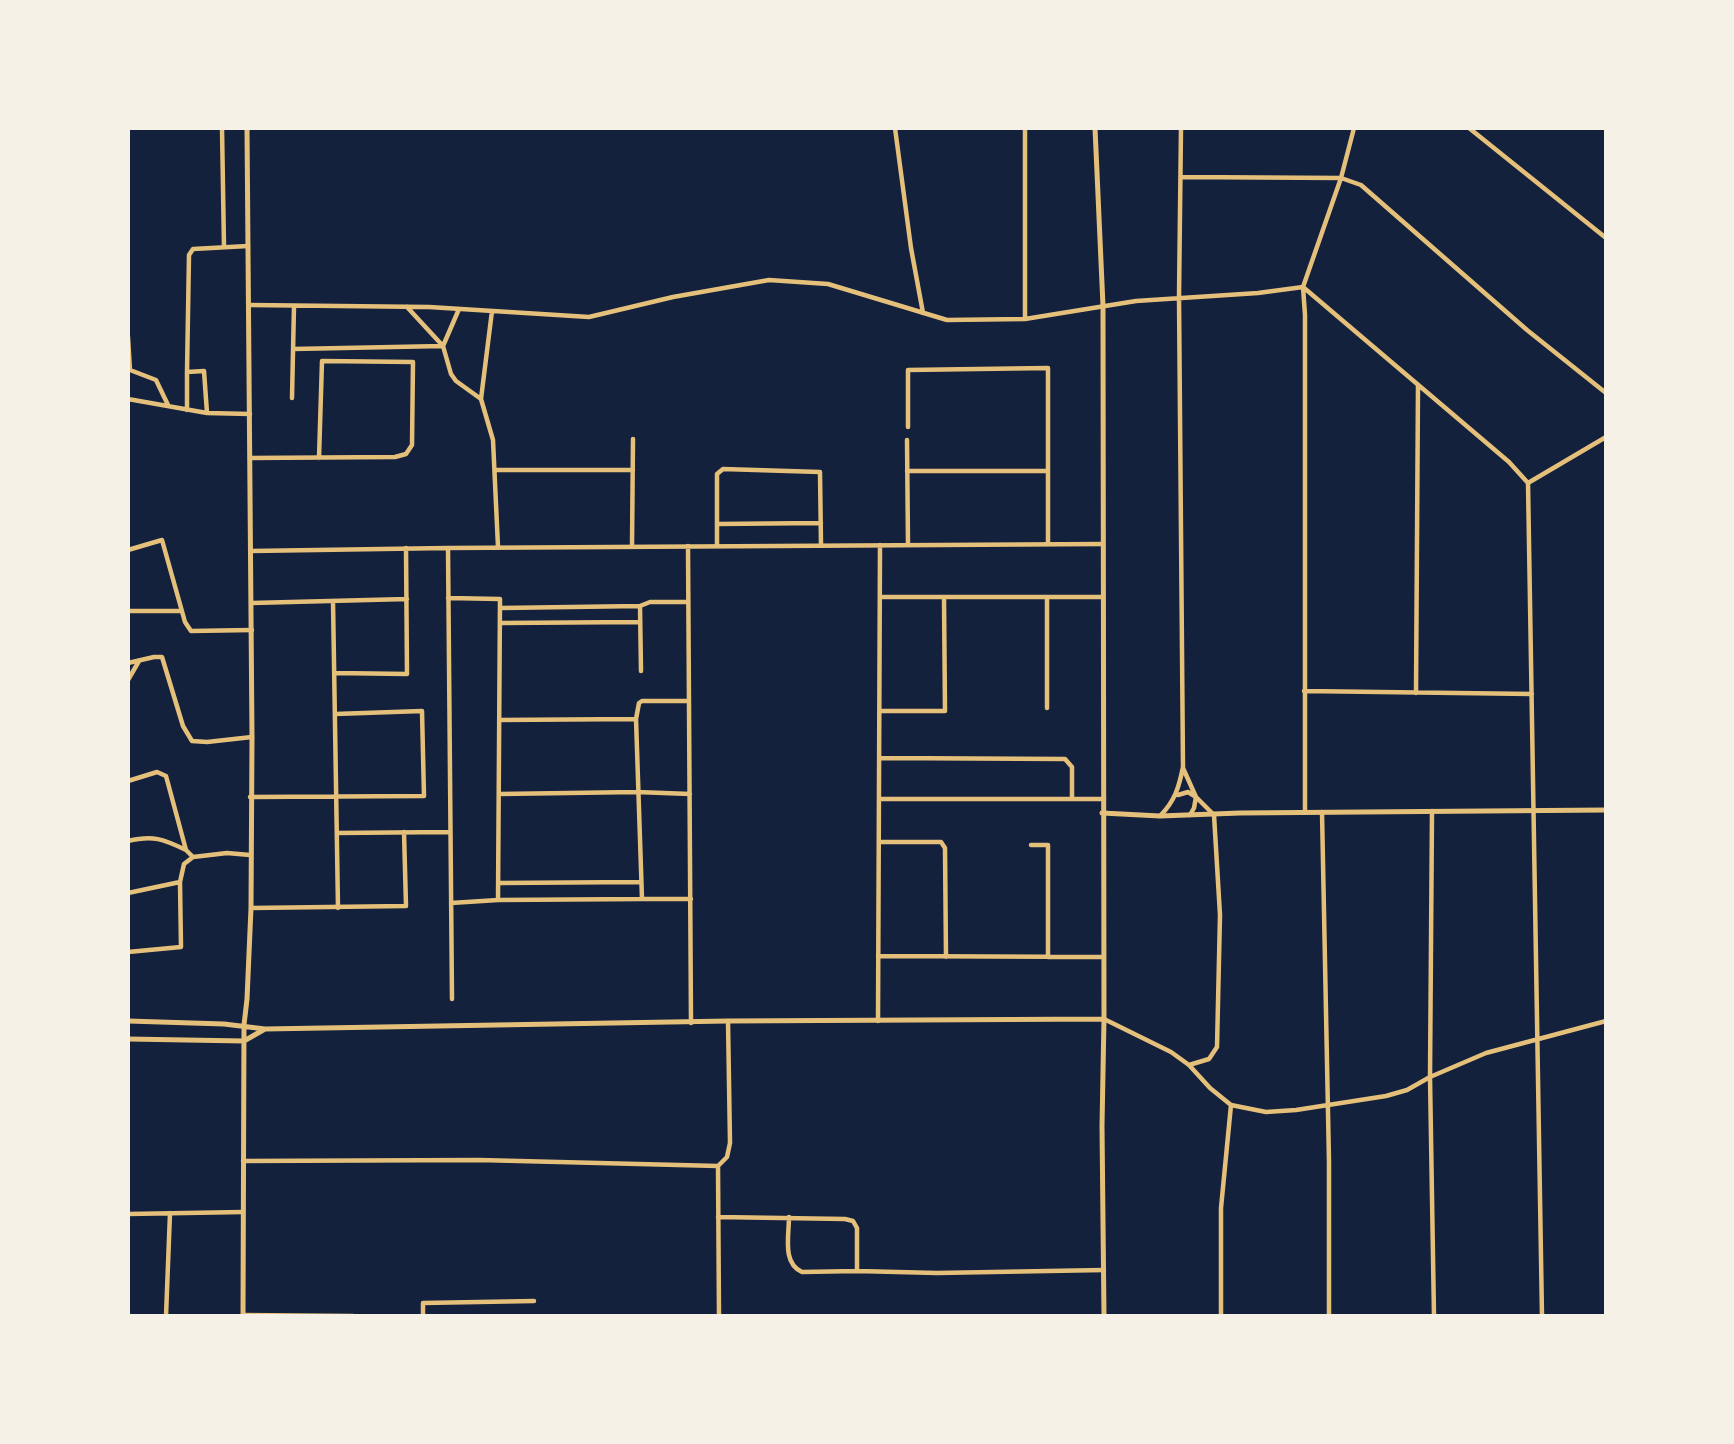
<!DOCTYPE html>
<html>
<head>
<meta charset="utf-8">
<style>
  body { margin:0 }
  #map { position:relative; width:1734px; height:1444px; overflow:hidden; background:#14213d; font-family:"Crimson Pro",serif }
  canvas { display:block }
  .frame { position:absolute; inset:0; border:130px solid #f6f1e7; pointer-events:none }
</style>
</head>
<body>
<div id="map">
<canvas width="1734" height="1444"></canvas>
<div class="frame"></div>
</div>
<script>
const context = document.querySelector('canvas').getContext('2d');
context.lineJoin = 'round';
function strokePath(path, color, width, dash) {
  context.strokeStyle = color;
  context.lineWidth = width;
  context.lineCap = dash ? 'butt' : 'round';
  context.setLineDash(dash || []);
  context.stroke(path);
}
const minor = new Path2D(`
  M222,128l2,119
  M895,128l16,120 12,65
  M1469,128l137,110
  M1181,177l160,1 20,7 166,145 79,63
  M249,305l180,2 160,10 84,-20 96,-17 59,4 119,36 78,-1 111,-18 122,-8 45,-6 206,175 19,21 14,833
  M407,307l36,39 8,28 5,7 25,18
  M492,311l-11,88 12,41 5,107
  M1025,319v-191
  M128,337l2,33 26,10 12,25
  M443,346l16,-37
  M293,349l150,-3
  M187,372v38
  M292,398l2,-92
  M128,399l79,14 43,1
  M207,413l-3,-42 -17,1 2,-117 4,-6 55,-3
  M908,427v-57l140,-2v176
  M907,440l1,105
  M250,458l145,-1 11,-3 6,-9 1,-83 -91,-1 -3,97
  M497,470h136
  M907,471h141
  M1528,483l78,-46
  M717,524l104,-1
  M717,545v-71l6,-5 97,3 1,73
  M632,546l1,-107
  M688,546l3,477
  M448,548l4,451
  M128,550l34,-10 23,82 6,9 61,-1
  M251,551l197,-3 655,-4
  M880,597h223
  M448,598l52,1 -2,301 144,-1
  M333,601l5,307
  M252,603l155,-4
  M640,606l10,-4h38
  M501,608l139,-2 1,65
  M128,611h54
  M501,623l139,-1
  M128,663l26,-6h8l21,69 9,15 15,1 45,-5
  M335,673l72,1 -1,-126
  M128,680l11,-19
  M1304,691l228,3
  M1416,693l2,-308
  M689,701h-47l-3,2 -3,16 6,180h49
  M1047,708v-111
  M880,711h65l-1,-114
  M500,720l136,-1
  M880,758l185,1 7,8v32
  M1183,768l13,29 18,18 6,100 -3,132 -8,12 -20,6
  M128,781l29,-9 9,4 20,74 7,7 34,-4 23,2
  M500,794l137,-2 53,2
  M1178,795l10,-3 8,5 -2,11 -4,7
  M250,797l174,-1 -2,-85 -87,3
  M879,799h225
  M1432,811l-2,266 4,239
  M1305,812v-497l-2,-28 38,-109 13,-50
  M1322,812l7,350v154
  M1160,816c15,-15 19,-29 23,-49l-4,-470 2,-169
  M337,833l113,-1
  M128,841c25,-6 35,-2 58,9
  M879,842h62l4,6 1,109
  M1031,845h17v112
  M499,883l142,-1
  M128,893l52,-11
  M451,903l47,-3
  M251,908l155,-2 -2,-74
  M128,952l53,-5 -1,-65 4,-18 9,-7
  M878,956l226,1
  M1104,1019l67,33 18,13 21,23 21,17 35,7 30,-2 90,-14 21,-6 23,-13 56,-24 120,-32
  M878,1021l2,-476
  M243,1161l236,-1 239,6 1,150
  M718,1166l9,-9 3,-14 -2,-122
  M128,1214l115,-2
  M718,1217l127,2 8,2 4,7v43l80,2 167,-3
  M789,1217c0,19 -7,46 13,55l55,-1
  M243,1315l110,1
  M166,1316l4,-103
  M423,1316v-13l111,-2
  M1221,1316v-108l10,-103`);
const tertiary = new Path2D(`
  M1095,128l8,178 1,713 -2,107 2,190
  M1102,813l58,3 80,-3 366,-3
  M128,1021l96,3 41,5 463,-8 376,-2
  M128,1039l116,2 21,-12
  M243,1316l1,-291 3,-26 4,-91 1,-171 -5,-609`);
strokePath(minor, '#e5c07b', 4.5);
strokePath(tertiary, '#e5c07b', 5);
</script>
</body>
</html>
